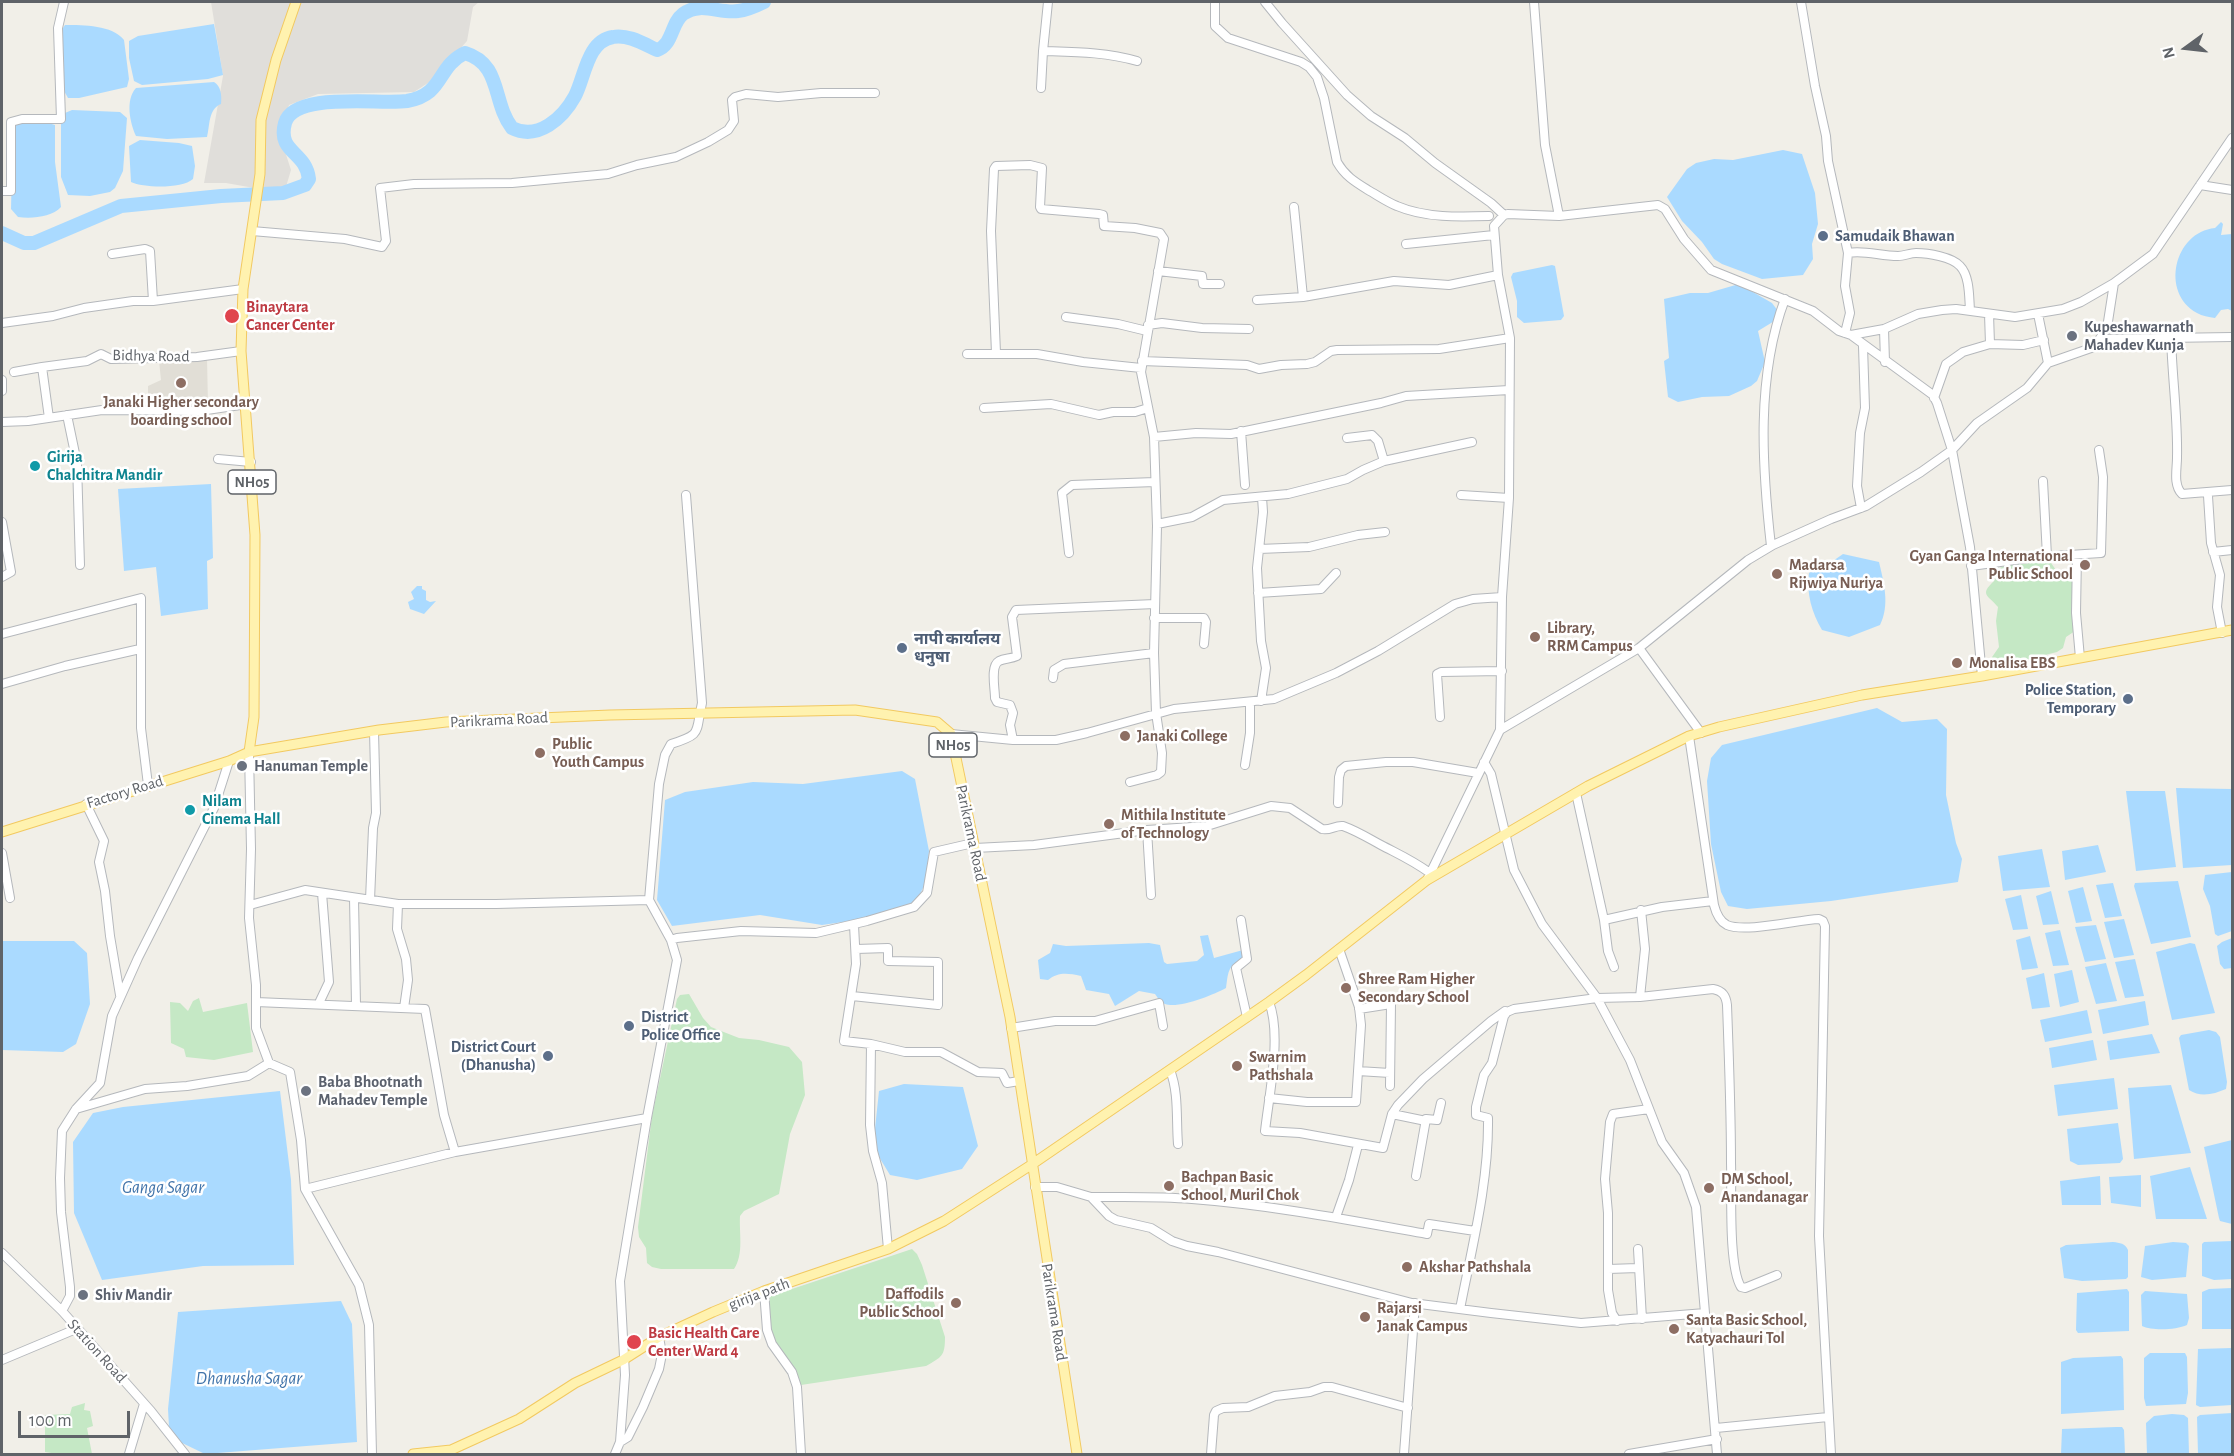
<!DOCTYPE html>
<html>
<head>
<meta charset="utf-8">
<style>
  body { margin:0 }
  #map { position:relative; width:2234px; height:1456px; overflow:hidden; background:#f1efe8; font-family:"Alegreya Sans",sans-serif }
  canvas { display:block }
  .frame { position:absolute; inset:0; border:3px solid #5f6368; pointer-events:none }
  .north { position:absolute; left:2156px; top:18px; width:60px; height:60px; -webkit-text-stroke:4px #fff; paint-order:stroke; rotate:255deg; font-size:16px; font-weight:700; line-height:24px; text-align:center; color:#5f6368 }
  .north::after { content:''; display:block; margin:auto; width:21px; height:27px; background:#5f6368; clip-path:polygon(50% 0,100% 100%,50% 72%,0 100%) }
  .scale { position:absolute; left:18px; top:1411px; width:112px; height:27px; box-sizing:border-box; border:3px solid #5f6368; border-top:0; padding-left:8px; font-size:18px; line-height:21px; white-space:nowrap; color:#5f6368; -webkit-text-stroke:4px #fff; paint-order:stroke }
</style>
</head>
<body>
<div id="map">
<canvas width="2234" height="1456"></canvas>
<div class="frame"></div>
<div class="north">N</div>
<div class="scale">100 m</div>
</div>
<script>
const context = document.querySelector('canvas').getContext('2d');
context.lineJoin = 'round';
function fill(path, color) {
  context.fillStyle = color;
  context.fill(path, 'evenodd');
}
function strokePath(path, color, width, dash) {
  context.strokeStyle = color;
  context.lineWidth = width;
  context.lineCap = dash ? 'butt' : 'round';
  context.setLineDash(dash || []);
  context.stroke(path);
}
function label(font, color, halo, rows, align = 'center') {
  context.font = font + ' "Alegreya Sans","Noto Sans Devanagari",sans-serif';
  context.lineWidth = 5;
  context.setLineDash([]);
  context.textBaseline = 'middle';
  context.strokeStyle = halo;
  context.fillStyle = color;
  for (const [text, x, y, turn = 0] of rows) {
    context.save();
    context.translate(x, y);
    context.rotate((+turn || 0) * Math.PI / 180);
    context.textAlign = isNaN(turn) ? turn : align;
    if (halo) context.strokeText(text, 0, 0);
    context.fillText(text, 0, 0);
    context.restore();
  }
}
const industrial = new Path2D(`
  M211,2h268l-6,5 -6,34 -36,40 -17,11 -96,2 -29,11 -9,31 11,34 -6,20 -8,2 -51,-9h-22l19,-107z`);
const education = new Path2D(`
  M207,358l1,47 -16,3h-44v-22l13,-6 -2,-19z`);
const green = new Path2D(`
  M2034,561l17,2 10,14h8l4,4 2,50 -9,6 -3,11 -6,4 -40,10 -24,1 -3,-3 9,-13 -3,-26 2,-14c-10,-12 -19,-12 -4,-26 3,-3 4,-10 6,-13l10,-5z
  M689,994l14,24 8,9 28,11 20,2 30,7 13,15 3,33 -15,39 -11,60 -35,17 -4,5c-1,18 4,38 -6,53h-73l-9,-2 -5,-4 -1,-15 -7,-11 -1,-10 14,-111 25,-117 3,-4z
  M199,998l4,14 44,-9 6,49 -39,8 -28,-3 -2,-8 -13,-6 -1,-41 10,1 8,8 5,-10z
  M912,1249l5,5 5,11 23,72c0,19 -3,20 -19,29l-125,19 -7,-16 -17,-23 -6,-13 -3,-32 3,-5z
  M85,1403l-1,7 6,1 3,15 -6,2 5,26h-34l-13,-2v-37l25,-1 2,-7z`);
const water = new Path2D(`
  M214,24l9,51 -15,4 -66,6 -8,-4 -5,-23v-17l9,-5z
  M65,25c19,0 47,0 59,15l5,39 -2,8 -48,11h-11l-5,-9 -2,-58z
  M214,82c7,4 8,14 7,22 -13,5 -11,22 -14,33l-40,2 -31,-3c-6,-13 -11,-36 0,-48z
  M72,110l48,2 7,6 -4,53 -8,17 -5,4 -20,4 -22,-1 -7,-18v-53l4,-11z
  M45,122l10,3v37l6,45c-9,10 -29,12 -43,10l-7,-8 2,-83 3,-3z
  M140,140l39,3 13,3 3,20 -2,13c-11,10 -49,9 -62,3l-2,-36z
  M1783,150l19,4 13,39 3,31 -6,20 1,15 -10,16 -41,4 -40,-15 -8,-5 -12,-17 -20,-21 -15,-24 20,-28 9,-6 18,-4 19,1z
  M2221,222l2,2 -2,11 11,-1v77l-4,-2 -7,1 -6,8c-6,-1 -13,-2 -18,-5 -37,-20 -23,-81 18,-85z
  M1552,265l3,1 9,50 -3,4 -37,3 -7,-6v-16l-6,-24 2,-4z
  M1739,284l33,19 6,8 -2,9 -18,11 7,31 -8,19 -6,5 -22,10 -27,1 -24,5 -10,-5 -4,-36 5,-3 -5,-59 26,-6h18z
  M211,484l2,74 -6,3 1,48 -47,7 -5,-49 -32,4 -6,-82z
  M1843,554l36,8c5,21 11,43 1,63l-31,12 -27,-7c-10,-17 -16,-37 -13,-57 11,-5 25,-12 34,-19z
  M417,586h5v3l4,2v9l4,2 6,-1 -12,13 -14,-5 -2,-7 6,-3 -3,-7z
  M1877,708l25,14 35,-3 10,10 -1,66 10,48 6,16 -4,23 -127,19 -84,8 -19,-3 -7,-14 -10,-48 -4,-63 4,-23 11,-13z
  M902,771l13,8 14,72 -3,31 -11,22 -30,12 -63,9 -62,-10 -88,11 -15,-26 8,-100 20,-8 68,-10 50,2z
  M2176,788l56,1v76l-49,3z
  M2126,791h39l11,76 -40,4z
  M2098,845l8,27 -41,8 -3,-29z
  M2042,849l8,38 -47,4 -5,-35z
  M2232,872v59l-14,5 -3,-2 -5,-28 -7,-17 2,-14z
  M2178,881l13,56 -40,7 -17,-58 1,-3z
  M2113,883l9,33 -17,2 -9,-33z
  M2083,887l9,34 -16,2 -8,-32z
  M2051,891l8,33 -16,1 -7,-29z
  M2021,895l7,34 -15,1 -8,-31z
  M2124,919l10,36 -20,3 -10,-36z
  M2096,925l10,34 -21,3 -10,-35z
  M2060,930l9,35 -16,1 -8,-33z
  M1208,935l6,23 29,-8 1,11c-17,1 -16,15 -18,27 -13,7 -47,21 -61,16 -5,-2 -7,-6 -10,-10l-16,-3 -24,15 -6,-12 -23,-4 -5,-14c-14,-3 -23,-4 -33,4l-8,-1 -2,-19 12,-7 3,-9 13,2 83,-3 11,2 4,17 3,2 30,-3 7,-6 -4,-19z
  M2030,936l8,32 -16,2 -6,-30z
  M2232,938v30l-8,1 -4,-5 -3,-18 5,-4z
  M2,941h72l13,12 3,51 -14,40 -13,8 -61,-2z
  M2190,943l5,1 20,69 -43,7 -16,-68z
  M2135,959l9,37 -19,2 -10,-36z
  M2106,963l11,38 -21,3 -11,-37z
  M2072,970l7,32 -19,5 -6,-33z
  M2044,973l6,34 -18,2 -6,-31z
  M2145,1001l4,24 -46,9 -5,-24z
  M2087,1010l5,23 -47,9 -5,-22z
  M2209,1030l7,2 4,5 7,45 -1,7c-12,5 -25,9 -37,1l-10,-52 2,-3z
  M2152,1034l8,19 -50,7 -3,-19z
  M2093,1040l4,20 -45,8 -3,-20z
  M2114,1078l4,31 -60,7 -4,-31z
  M904,1084l59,3 15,59 -16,23 -45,11 -27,-5 -17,-28 6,-56z
  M2171,1085l20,68 -57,6 -6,-71z
  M280,1091l11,89 3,85 -91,1 -101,14 -28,-67 -1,-71 20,-29 30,-6z
  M2118,1123l5,36 -3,4 -42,2 -8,-4 -3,-32z
  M2232,1140v84l-12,-3 -1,-3 -15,-71z
  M2190,1167l17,52h-51l-6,-43z
  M2141,1175v32l-30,-4 -2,-26z
  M2100,1176l1,29h-39l-2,-24z
  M2232,1241v38l-18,1 -12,-4v-32l2,-2z
  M2113,1242c7,1 12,1 15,8v27l-2,2 -44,2 -18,-3 -4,-30 6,-3z
  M2173,1242l13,1 3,3 -3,31 -34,3 -11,-3 4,-31z
  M2232,1288v41h-30v-37l7,-3z
  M2127,1289l2,3v39l-51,2 -2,-3 1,-37z
  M2145,1291l42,3 2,24 -2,7c-11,5 -35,6 -45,1l-1,-31z
  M341,1301l11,23 5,118 -152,12 -25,-12 -11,-15 -1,-18 10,-97z
  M2232,1348v57l-32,2 -4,-2 2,-56z
  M2150,1353h35l2,4 1,36 -2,11 -40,2 -2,-8v-40z
  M2121,1356l2,3 1,51 -63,4v-52l12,-4z
  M2232,1413v41h-34l-1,-37 3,-2z
  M2172,1414l12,1 4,3 1,36h-42l-1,-31 8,-7z
  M2116,1427h6l2,3 1,24h-64l1,-25z`);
const river = new Path2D(`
  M2,233l22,10h10l87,-37 100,-10 62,-3 22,-8 4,-6c-3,-28 -32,-26 -24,-56 9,-32 96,-18 122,-22 38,-7 29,-34 58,-48 37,11 27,49 47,75 26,13 51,-10 63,-32 10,-19 12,-55 38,-59 15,-3 31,7 44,13 16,-5 14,-27 26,-36 18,-13 37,0 55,-3 10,-1 18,-5 26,-9`);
const minor = new Path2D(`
  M1215,2v24l13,12 73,24 8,5 8,10 7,21 13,64c8,14 18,20 31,28 9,5 19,12 29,16 28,12 62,11 92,10
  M1265,2l17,21 65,72 24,21 34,22 30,25 56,40 13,12
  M1534,2l11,143 14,71
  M1801,2l14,84 11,50 2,25 20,92 -3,33 5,27 -5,20
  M1043,51l5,-49
  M1041,88l2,-37c32,1 63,1 94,10
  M2200,185l32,5
  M2,191h9v-69l11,-3h39l-3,-91 6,-26
  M1294,207l9,90
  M252,231l93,8 37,8 4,-6 -6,-53 34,-4 98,-1 96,-9 29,-9 39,-8 32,-15 20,-12 6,-9 -2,-21 3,-3 11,-3 32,3 43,-4h54
  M1406,244l88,-9
  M1848,253c17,-3 32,3 50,3 6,0 12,-3 18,-3 12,0 36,4 44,13 10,10 9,32 10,44
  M112,254l33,-5 5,2 3,50
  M1158,271l44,5 1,8h17
  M1257,300l46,-3 91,-16 55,4 49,-10
  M2038,314l10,49
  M1066,317l52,7 29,7
  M2,323l51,-7 31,-8 49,-7h20l90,-12
  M1148,325l14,-2 40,5 47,1
  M1884,329l1,33
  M1851,335l33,-6 34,-15 24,-4 14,-1 59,8 48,-8 18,-7 33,-19
  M2171,336c1,41 7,81 6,122 0,11 -4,27 5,36l25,-2 1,4 3,47 9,32 -3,32 5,26
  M2100,339l132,-2
  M1990,344l33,1 21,-5
  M996,353l-5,-122 3,-62 2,-3 34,-1 12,3 -2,39 1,2 58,5 4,1 1,11 31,2 25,5 4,6 -23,133 13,65 3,89 -3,127 2,60 6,40 -1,19 -4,3 -27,7
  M967,354h70l46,8 58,6
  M1142,361l105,4 12,4 22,-4 26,-1 8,-2 16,-11 6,-1 102,-1 71,-11
  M14,372l28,-5
  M2,380v11
  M1934,398l12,-34 17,-12 27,-8 -1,-30
  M984,408l67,-4 48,11 14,-3h22l13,-4
  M67,415l10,48 3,102
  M49,418l-7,-51 45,-6 14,-7 10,5 86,-2 44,-6
  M2,422l26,-1 74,-11 98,1 47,-7
  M1241,431l4,54
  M1154,437l42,-4 35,1 150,-31 25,-7 103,-6
  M1347,438l25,-3 6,6 6,20
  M218,459l33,3
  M2043,481l4,75
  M2207,492l25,-2
  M1461,495l48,3
  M1861,508l-4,-22 3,-53 5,-25 -2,-62
  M2,522l9,50 -9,5
  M1157,524l35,-7 31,-17 65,-6 59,-15 16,-9 21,-9 88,-19
  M1771,546c-9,-80 -15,-170 14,-247
  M1259,549l50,-2 49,-12 27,-3
  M2213,552l19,-2
  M1069,553l-7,-60 10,-8 83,-3
  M2077,555l-1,58 4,45
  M1971,566l66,-9 64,-4 2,-76 -4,-27
  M1258,593l63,-4 15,-16
  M1154,618h50l2,4 -2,22
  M2,634l139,-36v130l7,57
  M1639,648l62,85
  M1053,678l1,-8 10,-6 90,-11
  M2,684l63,-18 75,-17
  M1261,701l5,-33 -5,-27 -4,-73 6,-56 -1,-15
  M1440,717l-3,-43 4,-2 61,-1
  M1500,730l139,-82 109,-88 25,-15 58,-26 35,-13 55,-34 31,-22 25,-27 50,-35 21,-25 46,-16 13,-19 7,-45 39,-29 79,-116
  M951,734l62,6h43l31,-7 87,-24 100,-10 62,-26 42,-22 77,-47 18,-5 29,-2
  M1689,736l25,169c2,8 5,16 13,20 18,8 70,-5 92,-6l4,2 2,5 -6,310 12,218
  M1013,740l-3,-15 3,-12 -3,-8 -13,-3 -2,-4c0,-10 -5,-32 4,-37 6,-3 12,-2 18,-5l-5,-39 4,-7 139,-6
  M249,752l2,97 -2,69 7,67v43l13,35
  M1484,762l7,12 23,96 28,54 55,74 33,62 32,82 22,31 12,34 21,247
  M1245,765l5,-32v-31
  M1576,793l28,127 4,31 6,16
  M1338,803l1,-26 2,-7 5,-4 40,-4h27l65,11
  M86,804l18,37 -5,21 6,29 5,45 10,59
  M1147,830l4,65
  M975,848l59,-3 113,-15 60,-4 64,-20 19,2 32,21c8,2 13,-4 21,-3 14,5 25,12 38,19 19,10 31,15 49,28
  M2,853l8,45
  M1427,880l73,-150 2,-133 7,-99 1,-160 -12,-63 -4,-49 10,-11 4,-1 51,2 99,-11 7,4 19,30 27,31 102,41 26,20 12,4 82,60 4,8 15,47 18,97 12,129
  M354,898l2,107
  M370,900l3,-72 3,-15 -2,-82
  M398,904l-1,25 9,30 2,21 -4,28
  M250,905l55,-15 93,14h98l153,-4
  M1241,920l6,39 -11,9 11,49
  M1604,920l58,-13 51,-6
  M854,925l2,39 -12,77 27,3 34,8h36l37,20 24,1 5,10 12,-2
  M671,940l6,-2 64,-7 75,2 51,-12 47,-14 13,-14 7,-41 39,-9
  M852,996l86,9v-43l-50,-1v-13l-32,1
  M1640,997l5,-48 -4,-39
  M320,1001l9,-19 -7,-89
  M256,1002l169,7 19,106 11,37
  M1269,1002c13,33 0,93 -4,129l35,2 83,15 9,-34 6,-9 25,-26 68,-58 14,-10
  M1359,1009l32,-5 -1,82
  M1011,1028l44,-7h40l64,-18 4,23
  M871,1044l-1,81 3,26 9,32 6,66
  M1170,1070c9,23 6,49 8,74
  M1358,1071l32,2
  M1269,1098l38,4h49l5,-77 -2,-18 -20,-58
  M76,1109l69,-20 42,-3 61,-10 21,-13 21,9 11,68 4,49 54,96 10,40 3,129
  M1392,1114l34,7
  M1416,1176l10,-57 11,1 4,-17
  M1035,1187h22l34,10 18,19 7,4 35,8 21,13 15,5 31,6 194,51 79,10 90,10 124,-10
  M305,1189l150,-37 192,-34
  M1091,1197c34,0 67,-1 101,2 79,6 157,21 235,35l2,-10 46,7
  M1336,1217l13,-37 9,-35
  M1638,1249l4,70
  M2,1253l60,58 89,100 34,43
  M1608,1269l30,-1
  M764,1291l3,39 5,14 20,28 5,15 4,67
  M1460,1309c12,-62 29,-127 28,-191l-12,-3v-8l8,-32 8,-12 12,-47 3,-4 7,-3 83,-11 43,-1 73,-8c10,2 13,7 14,16 2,53 4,105 4,158 1,27 -3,103 10,124l4,1 32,-13
  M62,1311l8,-15v-9l-9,-75 -1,-34 2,-47 14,-22 24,-26 12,-67 26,-58 76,-150 15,-47
  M1617,1321l-5,-8 -4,-23v-77l-3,-34 5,-57 3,-8 36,-5
  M2,1360l74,-31
  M1716,1428l112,-11
  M620,1442l8,-5 15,-30 16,-38 3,-15 -3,-17
  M129,1454l15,-50
  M615,1454l5,-12 5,-67 -5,-94 27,-163 30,-158 -6,-20 -22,-40 10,-116 6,-29 6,-11c32,-10 24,-11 31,-41l-16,-208
  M1211,1454l3,-39 2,-4 7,-3 25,-1 27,-11 35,-4 14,-5h8l76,21
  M1404,1454l11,-151
  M1629,1454l88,-15`);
const major = new Path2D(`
  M249,752l5,-35 1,-182 -14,-184 2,-62 17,-115 1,-54 15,-60 20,-58
  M2,832l227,-71 20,-9 130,-22 67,-8 164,-7 245,-5 82,12 14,12 59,283 67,437
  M413,1454l38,-4 68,-31 56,-36 48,-23 36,-23 54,-25 51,-21 124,-42 56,-28 87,-56 238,-163 37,-27 121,-95 161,-94 101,-50 30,-9 143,-32 120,-19 250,-46`);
const markers = [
  [1823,236,6,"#5c6f8a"],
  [232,316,8,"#e0444e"],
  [2072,336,6,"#6b7280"],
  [181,383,6,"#8d6e63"],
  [35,466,6,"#0f9aa8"],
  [2085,565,6,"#8d6e63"],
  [1777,574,6,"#8d6e63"],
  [1535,637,6,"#8d6e63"],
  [902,648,6,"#5c6f8a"],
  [1957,663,6,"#8d6e63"],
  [2128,699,6,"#5c6f8a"],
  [1125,736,6,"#8d6e63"],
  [540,753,6,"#8d6e63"],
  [242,766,6,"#6b7280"],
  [190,810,6,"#0f9aa8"],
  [1109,824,6,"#8d6e63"],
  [1346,988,6,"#8d6e63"],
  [629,1026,6,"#5c6f8a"],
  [548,1056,6,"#5c6f8a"],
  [1237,1066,6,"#8d6e63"],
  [306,1091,6,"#6b7280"],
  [1169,1186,6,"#8d6e63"],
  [1709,1188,6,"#8d6e63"],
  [1407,1267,6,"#8d6e63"],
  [83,1295,6,"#6b7280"],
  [956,1303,6,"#8d6e63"],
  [1365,1317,6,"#8d6e63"],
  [1674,1329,6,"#8d6e63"],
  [634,1342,8,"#e0444e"]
];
const shields = [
  [252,482,48],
  [953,745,48]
];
const shieldNames = [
  ["NH05",252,482],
  ["NH05",953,745]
];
const serviceNames = [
  ["Samudaik Bhawan",1835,236],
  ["नापी कार्यालय",914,639],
  ["धनुषा",914,657],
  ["Police Station,",2116,690,"right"],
  ["Temporary",2116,708,"right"],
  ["District",641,1017],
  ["Police Office",641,1035],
  ["District Court",536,1047,"right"],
  ["(Dhanusha)",536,1065,"right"]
];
const healthNames = [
  ["Binaytara",246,307],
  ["Cancer Center",246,325],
  ["Basic Health Care",648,1333],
  ["Center Ward 4",648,1351]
];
const worshipNames = [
  ["Kupeshawarnath",2084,327],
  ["Mahadev Kunja",2084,345],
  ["Hanuman Temple",254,766],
  ["Baba Bhootnath",318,1082],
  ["Mahadev Temple",318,1100],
  ["Shiv Mandir",95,1295]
];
const streetNames = [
  ["Bidhya Road",151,356,1],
  ["Parikrama Road",499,720,-3],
  ["Factory Road",125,792,-17],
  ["Parikrama Road",971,833,78],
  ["girija path",759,1294,-21],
  ["Parikrama Road",1054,1312,81],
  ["Station Road",97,1351,48]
];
const educationNames = [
  ["Janaki Higher secondary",181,402,"center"],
  ["boarding school",181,420,"center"],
  ["Gyan Ganga International",2073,556,"right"],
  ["Public School",2073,574,"right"],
  ["Madarsa",1789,565],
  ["Rijwiya Nuriya",1789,583],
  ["Library,",1547,628],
  ["RRM Campus",1547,646],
  ["Monalisa EBS",1969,663],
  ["Janaki College",1137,736],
  ["Public",552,744],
  ["Youth Campus",552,762],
  ["Mithila Institute",1121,815],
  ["of Technology",1121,833],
  ["Shree Ram Higher",1358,979],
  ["Secondary School",1358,997],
  ["Swarnim",1249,1057],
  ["Pathshala",1249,1075],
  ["Bachpan Basic",1181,1177],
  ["School, Muril Chok",1181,1195],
  ["DM School,",1721,1179],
  ["Anandanagar",1721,1197],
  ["Akshar Pathshala",1419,1267],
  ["Daffodils",944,1294,"right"],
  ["Public School",944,1312,"right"],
  ["Rajarsi",1377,1308],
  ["Janak Campus",1377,1326],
  ["Santa Basic School,",1686,1320],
  ["Katyachauri Tol",1686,1338]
];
const cultureNames = [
  ["Girija",47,457],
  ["Chalchitra Mandir",47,475],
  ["Nilam",202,801],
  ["Cinema Hall",202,819]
];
const waterNames = [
  ["Ganga Sagar",163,1188],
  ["Dhanusha Sagar",249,1379]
];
fill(industrial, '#e0deda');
fill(education, '#e1ded6');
fill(green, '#c5e8c5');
fill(water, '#aadaff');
strokePath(river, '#aadaff', 14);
strokePath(minor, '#b5b8bc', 10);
strokePath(major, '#f2c960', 11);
strokePath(minor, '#fff', 8);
strokePath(major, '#fff2af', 9);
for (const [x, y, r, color] of markers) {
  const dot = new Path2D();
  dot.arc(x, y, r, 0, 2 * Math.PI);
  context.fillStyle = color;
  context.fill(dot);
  strokePath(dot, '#fff', 2);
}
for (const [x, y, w] of shields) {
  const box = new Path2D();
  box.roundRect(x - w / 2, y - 12, w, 24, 4.5);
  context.fillStyle = '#fff';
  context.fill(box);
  strokePath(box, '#5f6368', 1.5);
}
label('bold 15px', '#5f6368', null, shieldNames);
label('bold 16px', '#4e5e75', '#fff', serviceNames, 'left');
label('bold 16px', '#be3a42', '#fff', healthNames, 'left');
label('bold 16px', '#5b616d', '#fff', worshipNames, 'left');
label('16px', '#5f6368', '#fff', streetNames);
label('bold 16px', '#785e54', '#fff', educationNames, 'left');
label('bold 16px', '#0d838f', '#fff', cultureNames, 'left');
label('italic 18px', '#4174aa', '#fff', waterNames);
</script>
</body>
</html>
